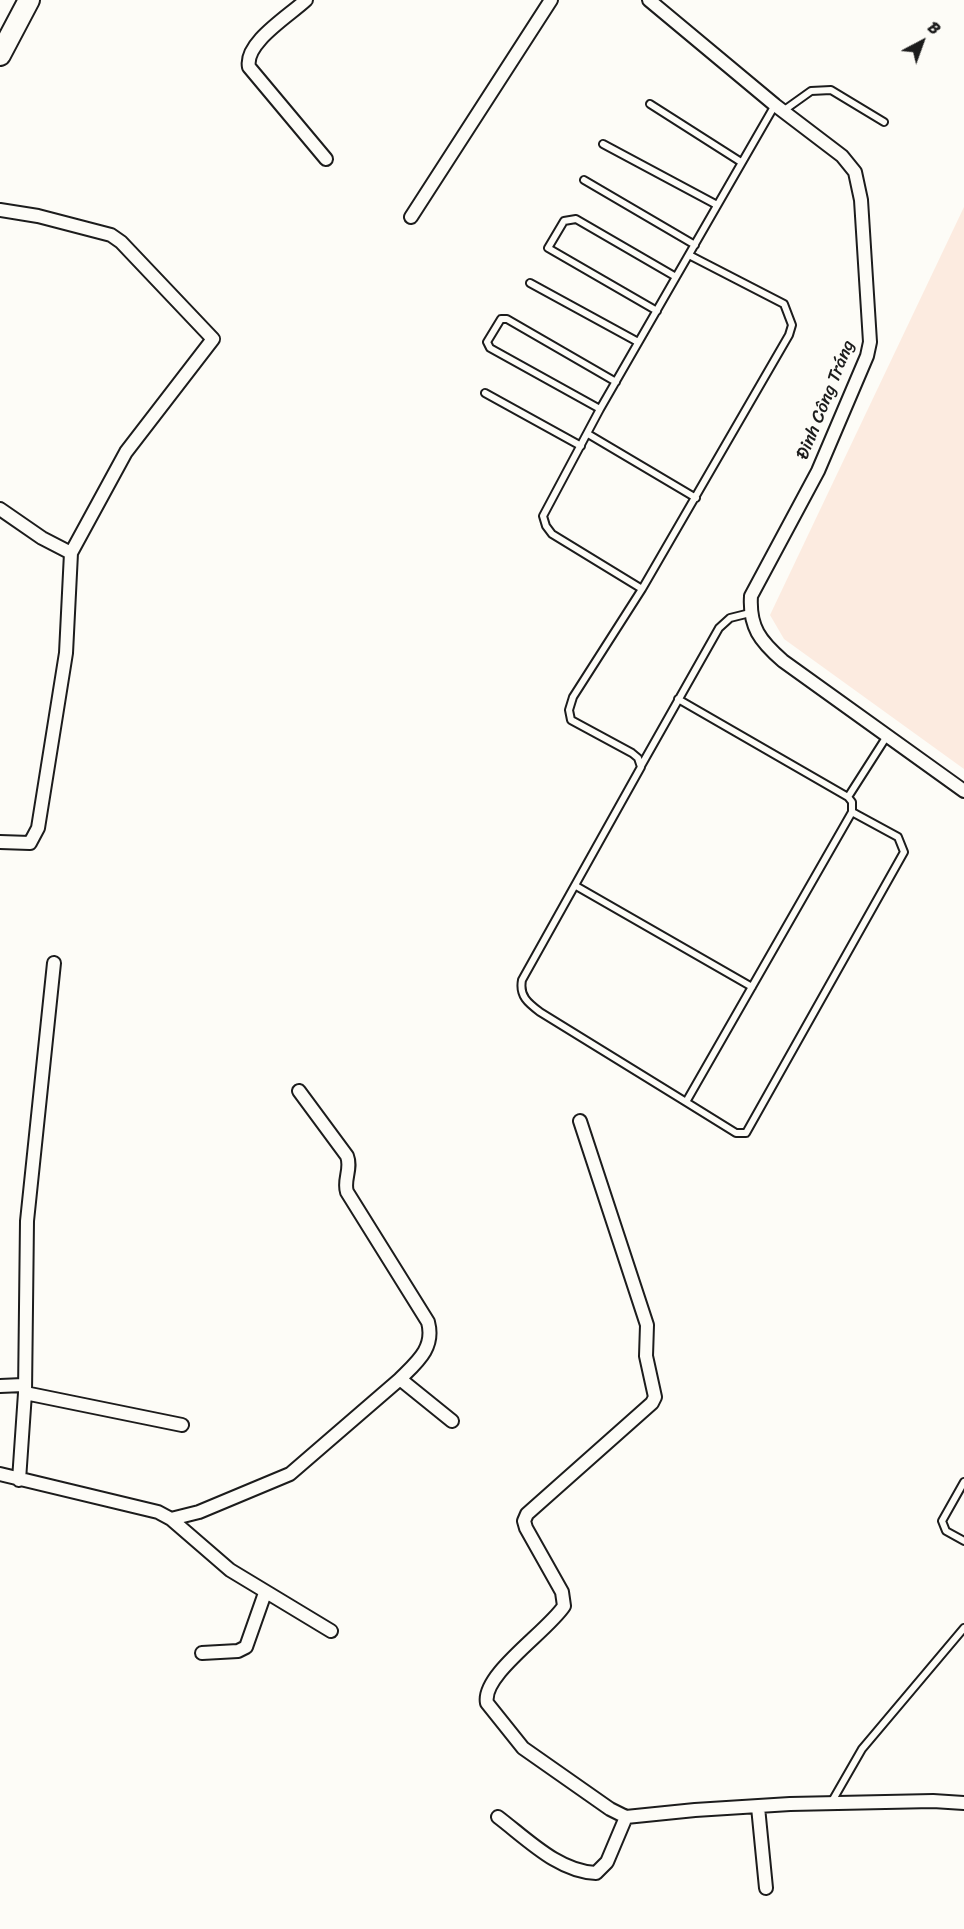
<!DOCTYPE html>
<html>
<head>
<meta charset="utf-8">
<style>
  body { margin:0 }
  #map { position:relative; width:964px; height:1929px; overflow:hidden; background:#fdfcf7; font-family:Sriracha,sans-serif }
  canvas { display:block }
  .north { position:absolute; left:892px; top:12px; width:60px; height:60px; -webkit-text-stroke:4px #fdfcf7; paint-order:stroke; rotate:41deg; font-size:16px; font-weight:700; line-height:24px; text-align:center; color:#1c1c1c }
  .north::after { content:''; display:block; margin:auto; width:21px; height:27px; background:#1c1c1c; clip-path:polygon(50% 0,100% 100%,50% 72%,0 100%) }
</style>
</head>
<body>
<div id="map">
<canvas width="964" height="1929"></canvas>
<div class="north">B</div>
</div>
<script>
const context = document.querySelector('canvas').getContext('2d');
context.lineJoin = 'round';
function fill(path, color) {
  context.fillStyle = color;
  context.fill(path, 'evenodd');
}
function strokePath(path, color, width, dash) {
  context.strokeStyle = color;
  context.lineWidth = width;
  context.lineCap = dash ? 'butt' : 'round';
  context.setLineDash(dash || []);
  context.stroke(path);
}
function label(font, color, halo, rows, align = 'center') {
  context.font = font + ' Sriracha,sans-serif';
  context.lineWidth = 5;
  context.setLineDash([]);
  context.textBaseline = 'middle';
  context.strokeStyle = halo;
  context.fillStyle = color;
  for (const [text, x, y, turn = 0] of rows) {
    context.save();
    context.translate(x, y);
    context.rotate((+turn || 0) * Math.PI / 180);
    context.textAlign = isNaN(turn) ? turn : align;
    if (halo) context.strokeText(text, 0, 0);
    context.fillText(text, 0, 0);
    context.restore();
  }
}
const built = new Path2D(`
  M964,207v562l-180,-130 -14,-24z`);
const service = new Path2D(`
  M650,104l91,58
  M783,111l28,-20 20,-1 53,32
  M603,144l114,61
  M584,180l111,65
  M530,283l108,59
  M657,311l-109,-63 16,-27 12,-2 100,58
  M485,393l96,53
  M600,409l-110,-61 -3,-6 14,-23h6l109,63
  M588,434l108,64
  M642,589l-90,-55 -6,-8 -3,-10 57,-107 175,-304
  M678,699l170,98 4,5v10l-166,290 -146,-90c-12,-9 -21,-16 -18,-32l119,-213 -3,-9 -6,-5 -61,-33 -2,-10 4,-13 69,-108 147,-254 3,-10 -8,-21 -95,-49
  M641,766l78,-138 11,-10 20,-5
  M848,797l39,-61
  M576,886l176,101
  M686,1102l50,31h10l158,-281 -6,-15 -46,-25
  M964,1482l-22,39 4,10 18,10
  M831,1803l31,-54 102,-121`);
const minor = new Path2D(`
  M306,0c-17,16 -62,43 -57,67l77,92
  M649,0l126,105 67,51 13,16 6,28 9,142 -3,14 -49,115 -67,125c-2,31 9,45 32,65l181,130
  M0,210l38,6 73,19 10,7 92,97 -87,113 -55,101 -5,100 -28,175 -8,15 -30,-1
  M411,217l140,-217
  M0,509l42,29 29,15
  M299,1091l48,65c5,13 -4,24 0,36l81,130c7,26 -11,40 -28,57
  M580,1121l67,204 -1,31 9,41 -3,6 -125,111 -3,7 2,7 36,64 2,14c-16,25 -83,69 -77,97l36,45 87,61 16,8 69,-7 95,-6 143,-3 31,2
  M0,1386l23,-1
  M25,1393l157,32
  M0,1474l158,38 13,7 59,51 101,61
  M19,1480l6,-87 2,-172 27,-258
  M171,1519l28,-7 91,-38 110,-95 52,42
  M202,1653l36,-2 8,-4 19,-54
  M758,1807l8,81
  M498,1817c29,22 61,55 98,56l11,-11 19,-45`);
const primary = new Path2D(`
  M0,55l29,-55`);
const streetNames = [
  ["Đinh Công Tráng",826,400,-68]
];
fill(built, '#fcebe0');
strokePath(service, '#1c1c1c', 10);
strokePath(minor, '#1c1c1c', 16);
strokePath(primary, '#1c1c1c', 24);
strokePath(service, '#fdfcf7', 6);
strokePath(minor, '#fdfcf7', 12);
strokePath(primary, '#fdfcf7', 20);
label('18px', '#1c1c1c', '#fdfcf7', streetNames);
</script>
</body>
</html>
